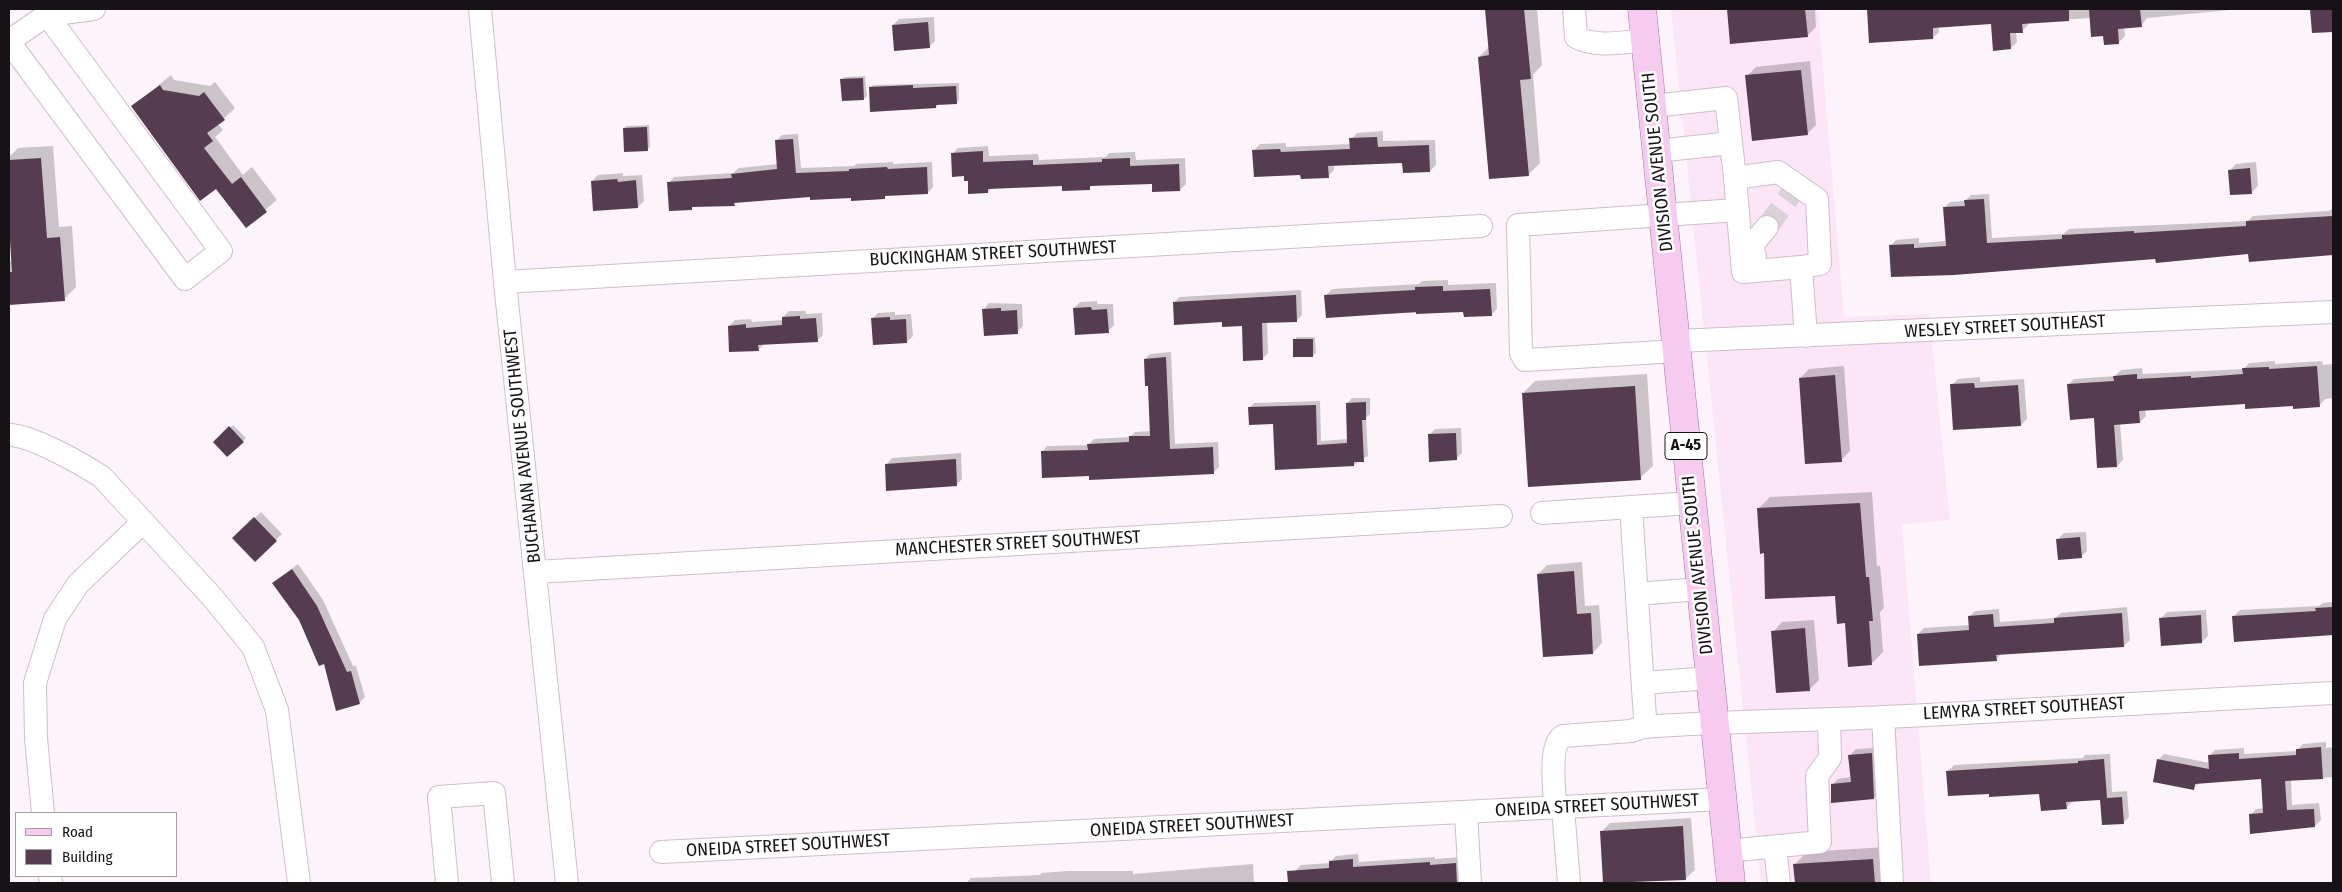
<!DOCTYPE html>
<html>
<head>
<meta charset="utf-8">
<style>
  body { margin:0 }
  #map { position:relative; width:2342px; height:892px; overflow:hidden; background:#fdf4fb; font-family:"Fira Sans Condensed",sans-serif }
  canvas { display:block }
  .frame { position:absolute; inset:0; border:10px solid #171216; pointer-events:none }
  .legend { position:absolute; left:15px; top:812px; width:162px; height:65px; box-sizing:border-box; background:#fff; border:1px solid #a2a0a2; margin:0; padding:6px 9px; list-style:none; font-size:15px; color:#171216 }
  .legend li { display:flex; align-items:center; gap:10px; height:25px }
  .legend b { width:25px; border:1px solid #a2a0a2 }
</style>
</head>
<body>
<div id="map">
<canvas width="2342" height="892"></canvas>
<div class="frame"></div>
<ul class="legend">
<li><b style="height:6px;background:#f6cbef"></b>Road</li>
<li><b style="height:14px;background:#553c51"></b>Building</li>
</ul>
</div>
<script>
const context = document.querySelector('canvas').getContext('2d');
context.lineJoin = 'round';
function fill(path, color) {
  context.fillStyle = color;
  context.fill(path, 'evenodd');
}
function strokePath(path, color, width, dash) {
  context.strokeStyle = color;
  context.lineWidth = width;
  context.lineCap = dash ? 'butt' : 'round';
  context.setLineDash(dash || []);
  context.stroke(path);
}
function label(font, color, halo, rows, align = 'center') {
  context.font = font + ' "Fira Sans Condensed",sans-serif';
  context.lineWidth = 5;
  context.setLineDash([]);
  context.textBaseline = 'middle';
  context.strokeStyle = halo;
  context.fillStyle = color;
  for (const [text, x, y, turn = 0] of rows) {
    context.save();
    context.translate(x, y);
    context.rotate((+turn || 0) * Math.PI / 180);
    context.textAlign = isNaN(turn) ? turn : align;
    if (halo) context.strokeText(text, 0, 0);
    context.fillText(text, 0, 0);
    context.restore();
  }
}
const built = new Path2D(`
  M1671,9h147l26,308 85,-3 21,206 -48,4 29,359h-170z`);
const shadow = new Path2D(`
  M1486,9h51l5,56 -9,10 7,88 -12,12 -49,-118 10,-10z
  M1728,9h87l1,18 -9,9 -76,7z
  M1868,9h372l-93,9 -6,8 -17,1 1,9 -6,6 -15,-7 -13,-17 -63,4v3l-6,6 -6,1 1,10 -6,6 -19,-26 -54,4 1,6 -6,6 -63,3z
  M934,17l1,24 -6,6 -36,-22 6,-6z
  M1810,61l6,64 -9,9 -60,-58 9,-9z
  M171,75l3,5 36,6 5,-4 20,26 -17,16 5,6 -8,7 28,38 9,-8 25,33 -31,26 -30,-39 -84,-80z
  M865,76l2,20 -3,3 -22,-19 2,-3z
  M959,83v17l-2,2 -18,2 -3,3 -66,-19 3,-3z
  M649,125l1,22 -3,2 -23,-21 3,-2z
  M1383,131v10l52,-1 1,25 -6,6 -27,-10 -69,4v5l-6,6 -26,-3 -48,-23 6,-6 26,-1v4l65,-3v-5l6,-6z
  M798,134l3,34 53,-2 2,-2 37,-2v2l39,-2 1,25 -5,6 -40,1 -4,4 -73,-2 -74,5 -3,3 -40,2 -3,2 -22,-25 5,-6 59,-4 6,-5 39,-4 -2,-23 6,-6z
  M53,146l6,81 13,-1 4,61 -12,12 -55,4v-42h4l-4,-54v-50l9,-9z
  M988,146l1,10 49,-2 1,6 67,-3 3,-4 26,-1 1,8 49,-2 1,26 -6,6 -27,-7 -60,2 -4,3 -26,-4 -71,4 -4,4 -19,-13 -17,-25 6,-6z
  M2256,162l2,24 -6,6 -22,-22 6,-6z
  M623,173v3l19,-1 2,26 -6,6 -46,-26 6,-6z
  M1989,194l3,44 71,-4 6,-5 179,-8 5,-5 75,-5 5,-2v45l-83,7 -1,-8 -92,5 -226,17 -41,-29 6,-6 23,-2v5l28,-2 -3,-33 6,-6 15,-1 6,-6z
  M1448,280v5l48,-2 1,26 -6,6 -26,-4 -138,5 -1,-21 6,-6 87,-5 3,-3z
  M1301,290l1,25 -6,6 -29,1 1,31 -6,6 -19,-35 -20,-3 -49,-18 5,-6z
  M1097,301v3h16l1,21 -6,6 -34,-23 6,-6z
  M989,303l33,1 1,22 -6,6 -33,-23z
  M789,311h17v3l16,-1 1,22 -6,6 -53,3 -6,6 -29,-24 6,-6 16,-1 1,3 31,-2v-3z
  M895,312v3l16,-1 2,22 -6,6 -35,-23 6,-6z
  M1297,337h18l1,16 -3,2 -19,-15z
  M1171,352l4,92 43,-2 1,25 -6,6 -123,2 -48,-23 5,-6 41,-1 6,-6 36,-2 5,-5 16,-1 -2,-46 -4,-26 5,-5z
  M2275,361v3l47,-3 1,4 10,-1v34l-8,1 -6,7 -73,-3 -101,6 1,7 -6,6 -20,2 3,36 -6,6 -22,-49 -27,-32 6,-6 41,-3 6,-6 21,-2 1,6 101,-5 5,-6z
  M1844,366l6,85 -9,9 -41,-82 9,-9z
  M1647,374l6,92 -13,12 -117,-85 12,-12z
  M1980,377v5l44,-3 3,40 -6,6 -69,-40 6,-6z
  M1352,398h18v16l-4,4 2,38 -14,9 -105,-57 5,-5 66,-2 1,40 28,-2 -2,-36z
  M233,425l13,13 -19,18 -13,-14z
  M1461,428l1,25 -6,6 -27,-24 6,-6z
  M961,453l1,26 -6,6 -70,-20 6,-7z
  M1872,492l5,74h3l4,42 -4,4 3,40 -12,12 -25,-42 -10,-27 -71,-44 -7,-42 12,-12z
  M261,512l21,22 -27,26 -21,-22z
  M2086,532l1,19 -6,6 -23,-18 6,-6z
  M1582,562l3,44 14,-1 3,38 -9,10 -55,-79 9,-9z
  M298,564l25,36 30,66h3l9,31 -6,6 -85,-120z
  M2333,602v32l-98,7 -1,-25 6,-6 79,-4 4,-3z
  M2127,607l3,33 -6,6 -122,7 -6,7 -78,-26 6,-6 46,-3 -1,-8 6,-6 24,-2 1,13 55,-4 6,-5z
  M2206,610l2,26 -6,6 -41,-24 6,-6z
  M1814,620l5,60 -10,10 -36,-58 9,-10z
  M2326,742v6l7,-1v30l-42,3 1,25 27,-2 2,17 -6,6 -65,-11 6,-6 8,-1 -2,-30 -62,4 -6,6 -36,-28 6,-6 46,9 -1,-7 6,-6 29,-2v6l53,-3 6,-7z
  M1877,748l3,44 -6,6 -42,-13 6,-6 13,-2 -1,-22 6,-6z
  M2110,754l2,38 15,-1 2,26 -6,6 -22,-24 -29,3 -6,6 -25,-16 -51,1 -42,-22 6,-6 129,-7 2,-3z
  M1691,818l4,52 -10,9 -81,4 -3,-51 9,-9z
  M1885,847l3,36h-92l-1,-19 12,-12z
  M1358,854l1,8 76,-5v2l26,-2 4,26h-169l-1,-12 6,-6 29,-2 6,-7z
  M1253,864l1,19h-288l5,-5 69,-3 2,-2 26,-2h65v3z`);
const building = new Path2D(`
  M1485,9h39l7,70 -11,1 9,96 -40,3 -11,-122 11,-2z
  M1727,9h78l3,28 -78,7z
  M1867,9h202v12l-47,3 1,9h-13l1,16 -18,2 -2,-27 -58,4v11l-64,4z
  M2089,9h51l2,18 -24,2 1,15 -15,1 -1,-9 -12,1z
  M2310,9h23v23l-21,1z
  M928,22l2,26 -36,3 -2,-26z
  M1801,70l7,65 -56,6 -7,-66z
  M863,78l1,22 -22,1 -2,-22z
  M160,85l3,5 36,6 5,-4 21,28 -18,13 6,8 -9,7 28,36 9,-7 26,35 -21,16 -30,-39 -16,12 -69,-95z
  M913,85v3l43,-2 1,18 -21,1v3l-66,4 -1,-25z
  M647,127l1,24 -24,1 -1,-24z
  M1377,137l1,10 51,-2 1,27 -27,1 -1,-10 -74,3 1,12 -28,1 -1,-4 -46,2 -2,-27 28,-1 1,3 69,-3 -1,-11z
  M793,139l3,34 53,-2v-2l38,-2 1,2 39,-2 1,27 -43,2v3l-34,2v-3l-41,2v-3l-76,6 1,3 -43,1v3l-23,1 -2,-29 65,-4 -1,-4 46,-5 -2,-29z
  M983,151v11l50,-2v5l69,-3v-3l28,-1v8l49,-2 1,27 -28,1v-8l-62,2v4l-28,1v-5l-74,3v4l-20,1v-13h-4v-5l-12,1 -1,-24z
  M41,158l6,80 13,-1 5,64 -56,4v-33h3l-3,-47v-65z
  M2250,168l2,26 -22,1 -2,-25z
  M617,179l1,3 18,-2 2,28 -45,3 -2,-30z
  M1984,199l3,44 75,-4v-4l72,-4v2l112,-7v-5l87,-5v39l-84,7 -1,-8 -92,9 -1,-4 -201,16 -63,2 -2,-32 25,-1v4l32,-2 -3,-39 22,-1 -1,-6z
  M1443,286v5l47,-2 2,27 -28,1 -1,-5 -47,2v-2l-90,6 -2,-23 91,-5v-3z
  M1296,295l1,27 -35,1 1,37 -20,1 -1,-35 -20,1v-5l-48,3 -1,-23z
  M1091,307l1,3 15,-1 2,24 -34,2 -2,-27z
  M1001,308v3l16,-1 1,24 -34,2 -2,-27z
  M800,316v3l16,-1 2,24 -60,3 1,6 -30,1 -1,-26 18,-2v4l36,-3v-8z
  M890,317v3l16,-1 1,24 -34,2 -2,-27z
  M1293,339h20v18h-20z
  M1166,357l4,92 43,-2 1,27 -125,6v-4l-47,2 -1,-27 47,-1 -1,-6 42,-2v-6h21l-2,-50h-3l-1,-27z
  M2317,366l3,41 -27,2v-3l-48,3v-5l-106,7 1,12 -26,2 3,42 -20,1 -3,-50 -24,2 -3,-36 47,-3 -1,-5 24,-2v5l54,-3v2l52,-4 -1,-6 27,-1v2z
  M1835,375l7,87 -37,2 -6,-86z
  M1974,383l1,5 43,-3 3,41 -68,4 -3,-46z
  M1635,386l6,94 -113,7 -6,-94z
  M1366,402v18h-4l2,42h-10v4l-79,4 -2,-46 -24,1 -1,-18 68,-2 1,40 30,-2 -1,-40z
  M229,426l15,16 -17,15 -14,-15z
  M1456,433l1,27 -28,2 -1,-28z
  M956,459l1,27 -71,5 -1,-27z
  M1860,503l6,74h3l4,44h-4l3,44 -24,2 -3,-44 -8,1 -2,-28 -70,3 -1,-46 -4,1 -3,-46z
  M254,517l23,24 -22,21 -23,-24z
  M2080,537l2,21 -24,2 -2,-21z
  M292,569l25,37 30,66 4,-1 9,33 -24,7 -12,-47 -5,2 -20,-46 -27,-37z
  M1574,571l3,43 14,-1 2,41 -50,3 -6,-83z
  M2333,607v28l-99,7 -2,-26 84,-5 -1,-3z
  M2122,613l2,34 -128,8 1,6 -78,5 -2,-32 52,-4 -1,-14 25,-2 1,13 60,-4v-5z
  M2201,615l1,28 -41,3 -2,-28z
  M1805,628l5,63 -34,2 -5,-62z
  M2321,747l2,32 -38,2 2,29 27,-1 1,18 -65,7 -1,-20 14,-1 -2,-34 -66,5 -1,6 -41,-8 4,-23 52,10 -1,-14 31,-2v6l57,-4v-6z
  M1872,753l2,46 -43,4v-19l20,-2 -3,-27z
  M2104,759l3,39 15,-1 2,27 -22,1 -2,-25 -34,2 1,7 -26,2 -2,-17 -50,3v-3l-41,2 -2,-25 132,-8v-2z
  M1683,826l3,54 -83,3 -3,-52z
  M1353,859v8l77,-5v3l26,-2 1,20h-169l-1,-12 42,-3v-7z
  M1873,859l2,24h-80l-2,-19z`);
const minorTunnel = new Path2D(`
  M1767,227l25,-34`);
const minor = new Path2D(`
  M480,9l25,273 62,601
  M1574,9l2,28c20,11 47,5 69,3
  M9,41l38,-26 47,-6
  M9,42l176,237 36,-28 -174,-236
  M1653,106l73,-8 9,80
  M1657,151l74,-8
  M1747,267l8,-10 -3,-12 15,-18
  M1801,267l19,-3 -3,-65 -39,-27 -43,6 8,94 58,-5 5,69
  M505,282l976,-56
  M1677,341l656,-29
  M1678,351l-153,9 -4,-7 -3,-128 219,-15
  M9,435c22,0 73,29 93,42l111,121 40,49 24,63 22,173
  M1542,513l149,-10
  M536,572l965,-56
  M1637,594l63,-5
  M1643,683l67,-5
  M1883,717l9,166
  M1643,727c80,-6 161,-6 241,-10 150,-7 300,-16 449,-24
  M1555,808c0,-18 -7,-63 8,-72l68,-5 12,-4 2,-9 -14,-211
  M1563,808l6,75
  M43,813l-7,-75 -1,-55 20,-64 23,-35 64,-61
  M1466,813l4,70
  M1775,847l4,36
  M1727,851l93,-9 -3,-66 13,-18 -1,-39
  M661,852l1062,-53
  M50,876l1,7
  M447,883l-8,-86 55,-4 9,90`);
const major = new Path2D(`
  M1642,9l89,874`);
const shields = [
  [1686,446,42]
];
const shieldNames = [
  ["A-45",1686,446]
];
const streetNames = [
  ["DIVISION AVENUE SOUTH",1658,162,-96],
  ["BUCKINGHAM STREET SOUTHWEST",993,254,-3],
  ["WESLEY STREET SOUTHEAST",2005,327,-3],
  ["BUCHANAN AVENUE SOUTHWEST",523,446,-96],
  ["MANCHESTER STREET SOUTHWEST",1018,544,-3],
  ["DIVISION AVENUE SOUTH",1698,565,-96],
  ["LEMYRA STREET SOUTHEAST",2024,709,-3],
  ["ONEIDA STREET SOUTHWEST",1597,806,-3],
  ["ONEIDA STREET SOUTHWEST",1192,826,-3],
  ["ONEIDA STREET SOUTHWEST",788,846,-3]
];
fill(built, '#fbe5f6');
fill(shadow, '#0003');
fill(building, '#553c51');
strokePath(minorTunnel, '#dad2d9', 22, [22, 11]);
strokePath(minor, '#cdbec9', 24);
strokePath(major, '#a4749c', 29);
strokePath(minor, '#fff', 22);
strokePath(major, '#f6cbef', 28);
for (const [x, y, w] of shields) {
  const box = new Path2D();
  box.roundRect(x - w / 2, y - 13.5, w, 27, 4);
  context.fillStyle = '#fff';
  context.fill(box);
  strokePath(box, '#171216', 1);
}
label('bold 16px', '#171216', null, shieldNames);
label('18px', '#171216', '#fff', streetNames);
</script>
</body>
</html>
